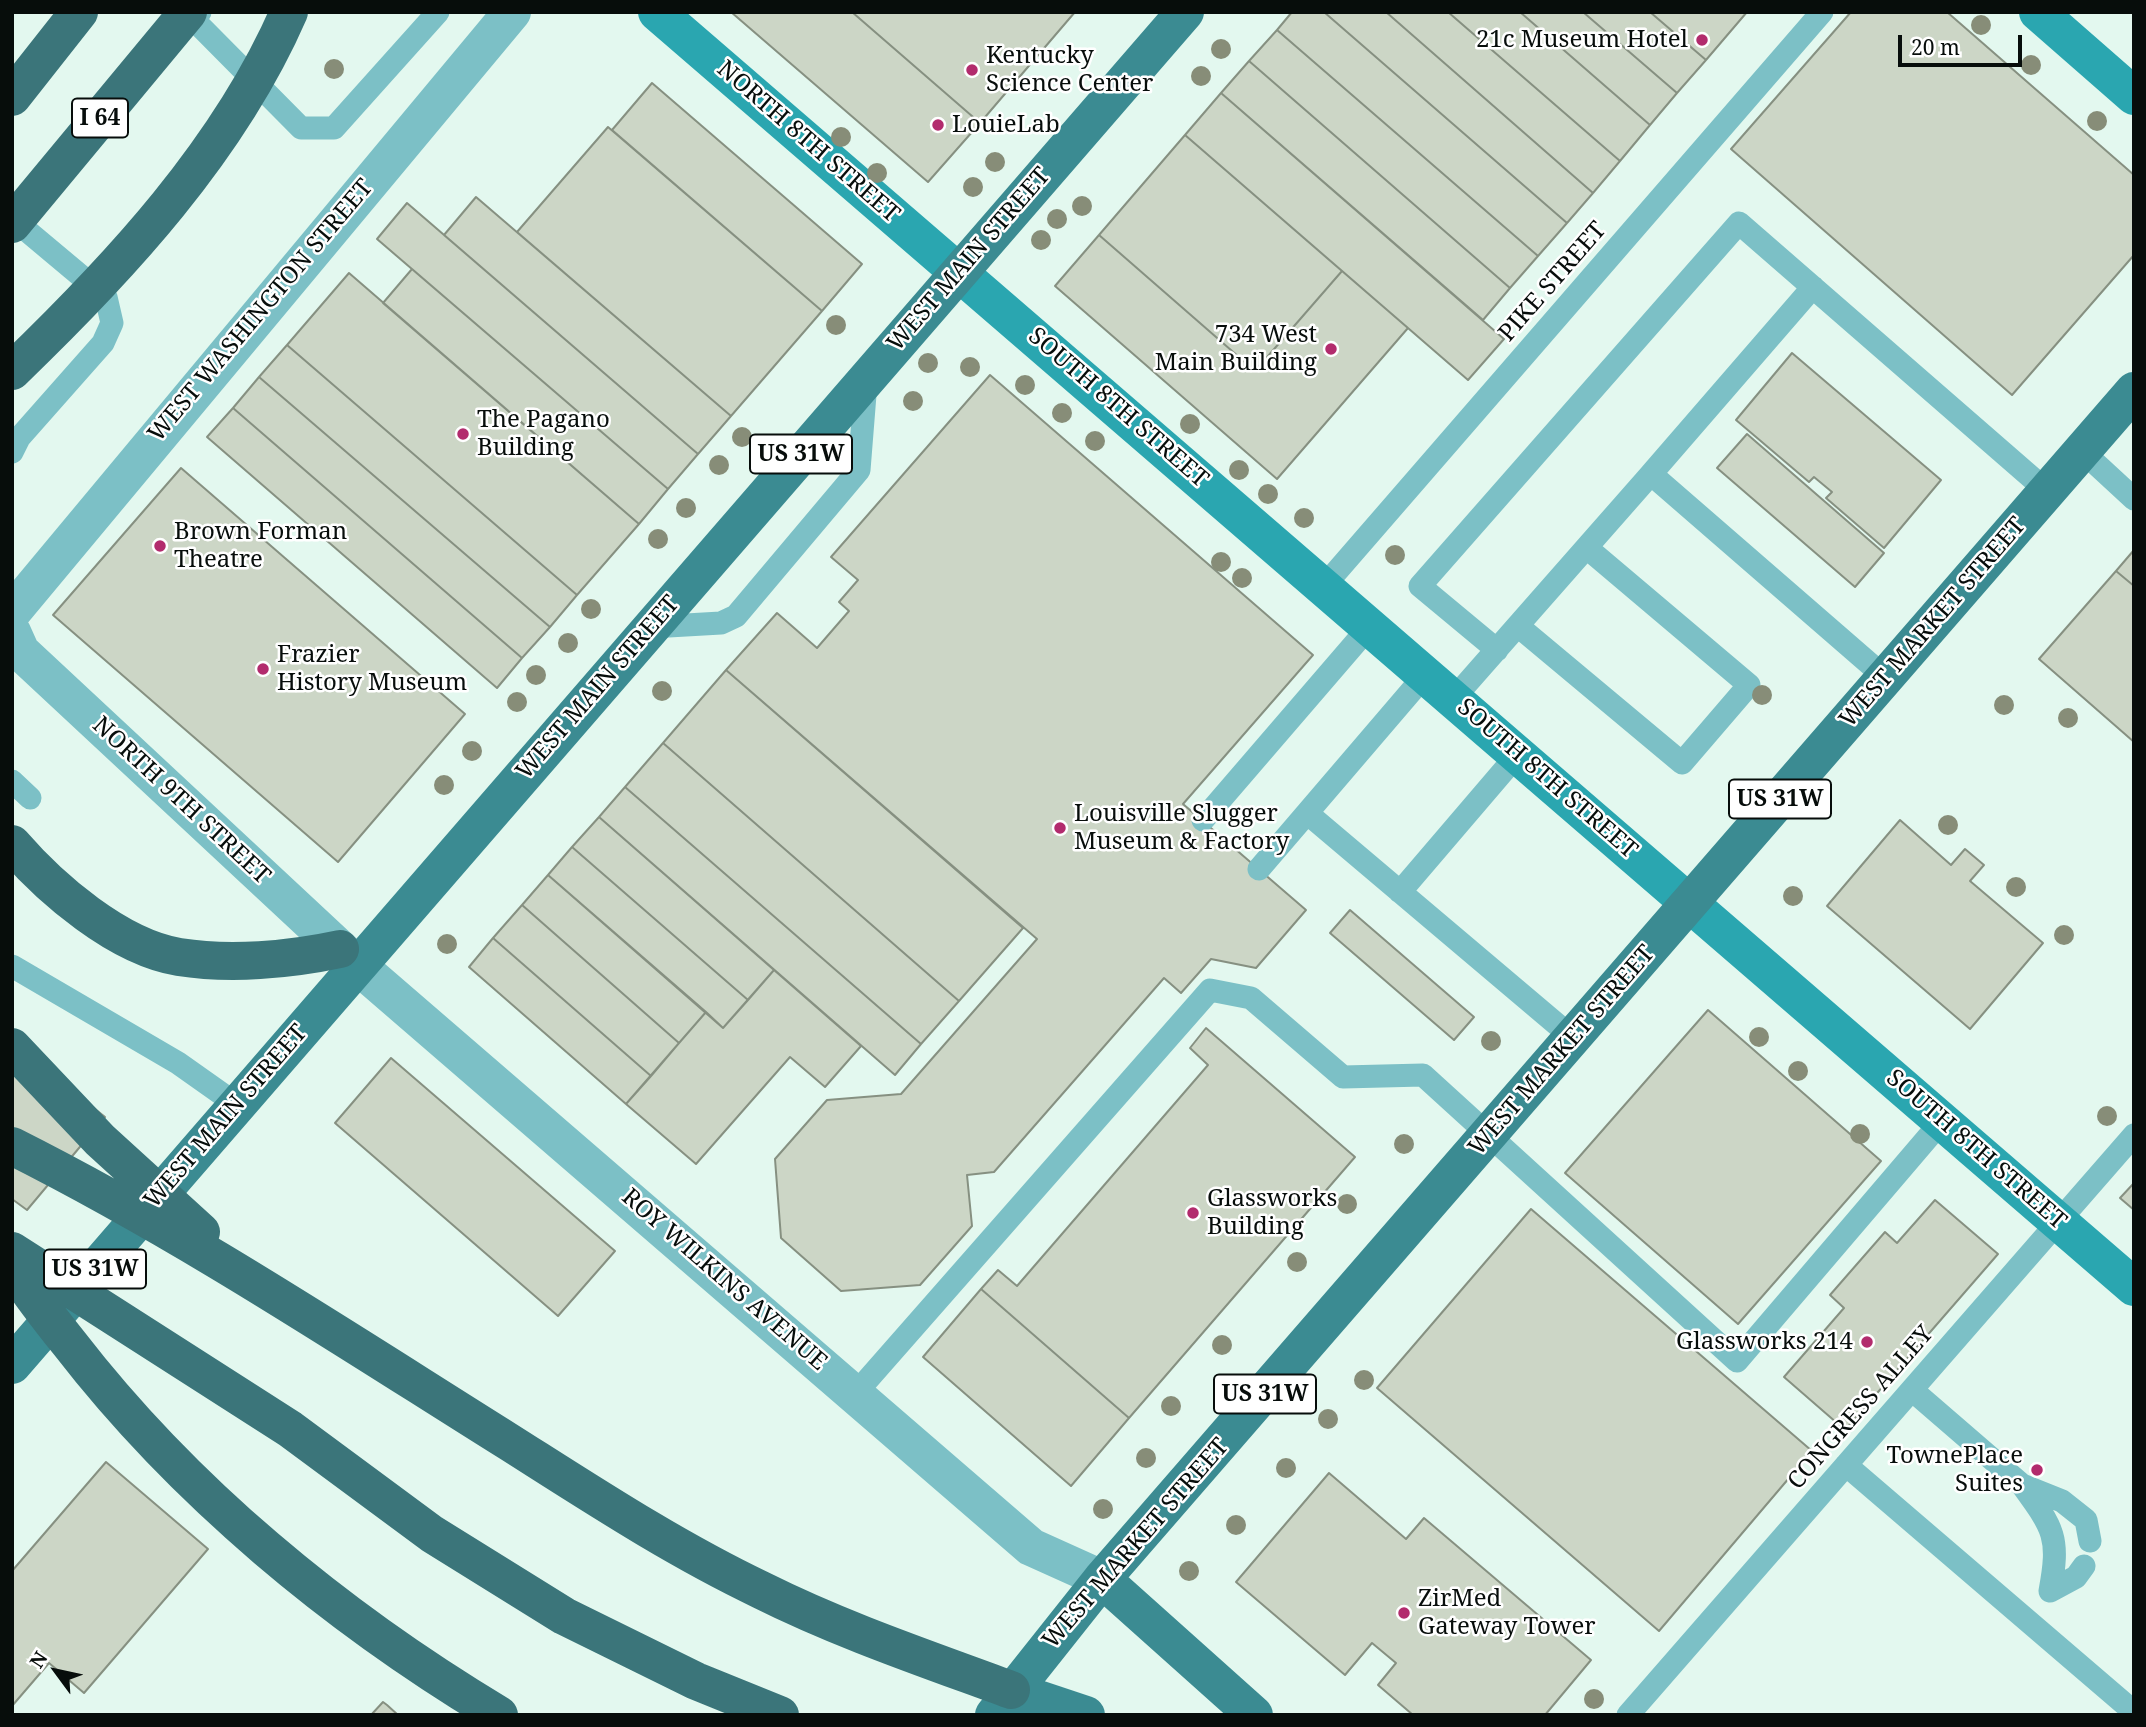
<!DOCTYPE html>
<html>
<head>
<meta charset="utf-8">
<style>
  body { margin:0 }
  #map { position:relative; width:2146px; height:1727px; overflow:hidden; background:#e3f8ef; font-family:"Noto Serif",serif }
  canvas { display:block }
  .frame { position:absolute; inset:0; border:14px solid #070d0b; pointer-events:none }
  .north { position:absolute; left:21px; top:1636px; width:70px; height:70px; -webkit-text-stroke:5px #fff; paint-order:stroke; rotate:303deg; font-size:19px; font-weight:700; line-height:28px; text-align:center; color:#070d0b }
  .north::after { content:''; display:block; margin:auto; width:24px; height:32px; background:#070d0b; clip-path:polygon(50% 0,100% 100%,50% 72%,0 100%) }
  .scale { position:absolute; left:1898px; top:35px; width:124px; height:32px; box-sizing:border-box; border:4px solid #070d0b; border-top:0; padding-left:9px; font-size:21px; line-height:24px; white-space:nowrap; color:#070d0b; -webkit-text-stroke:5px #fff; paint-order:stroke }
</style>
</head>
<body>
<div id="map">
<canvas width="2146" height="1727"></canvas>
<div class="frame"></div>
<div class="north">N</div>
<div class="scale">20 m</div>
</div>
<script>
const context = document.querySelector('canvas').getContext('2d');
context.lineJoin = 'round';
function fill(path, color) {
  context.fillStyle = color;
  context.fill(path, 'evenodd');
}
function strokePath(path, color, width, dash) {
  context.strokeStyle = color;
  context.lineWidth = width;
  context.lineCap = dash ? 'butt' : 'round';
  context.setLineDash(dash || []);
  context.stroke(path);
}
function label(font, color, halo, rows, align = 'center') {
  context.font = font + ' "Noto Serif",serif';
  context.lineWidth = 5;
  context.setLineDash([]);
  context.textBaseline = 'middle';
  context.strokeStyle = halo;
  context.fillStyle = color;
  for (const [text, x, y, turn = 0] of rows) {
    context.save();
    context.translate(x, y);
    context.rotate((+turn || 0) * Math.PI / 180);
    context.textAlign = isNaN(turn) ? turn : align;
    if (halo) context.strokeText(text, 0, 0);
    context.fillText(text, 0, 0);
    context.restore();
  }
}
const building = new Path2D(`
  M731,12h121l128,111 -52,59z
  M852,12h223l-95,111z
  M1292,12h32l243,211 -29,33 -261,-226z
  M1324,12h62l207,181 -26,30z
  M1386,12h62l172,149 -27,32z
  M1448,12h72l130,113 -30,36z
  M1520,12h63l94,81 -27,32z
  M1583,12h67l56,48 -29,33z
  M1650,12h97l-41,48z
  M1851,12h96l187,163v80l-122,140 -281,-246z
  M1277,30l261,226 -28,32 -261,-227z
  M1249,61l261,227 -27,32 -262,-227z
  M652,83l210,181 -40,47 -210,-181z
  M1221,93l283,246 -36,41 -283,-245z
  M608,127l214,184 -91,105 -214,-184z
  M1185,135l157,136 -87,100 -156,-136z
  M476,197l255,219 -33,38 -254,-219z
  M407,203l291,251 -30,35 -291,-250z
  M1099,235l156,136 87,-100 66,57 -131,151 -222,-193z
  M412,269l256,220 -29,35 -256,-221z
  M349,273l290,251 -62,71 -290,-250z
  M287,345l290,250 -27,32 -291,-250z
  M1792,353l149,127 -57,68 -58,-50 6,-6 -18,-15 -5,5 -73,-62z
  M990,375l323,280 -130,149 123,106 -50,58 -45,-9 -30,34 -17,-15 -170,194 -27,3 5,51 -52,59 -79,6 -60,-53 -6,-79 52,-59 74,-6 136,-155 -311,-269 51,-57 40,35 32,-37 -10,-9 19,-22 -27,-23z
  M259,377l291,250 -28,31 -289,-250z
  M233,408l289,250 -25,30 -290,-251z
  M1747,434l137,119 -29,34 -138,-119z
  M181,468l284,246 -127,148 -285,-247z
  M2134,550v36l-18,-15z
  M2116,571l18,15v156l-95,-83z
  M726,670l297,258 -64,73 -296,-258z
  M663,743l296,258 -38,43 -296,-257z
  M625,787l296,257 -26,31 -296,-258z
  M599,817l175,153 -26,30 -176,-153z
  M1900,820l51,45 14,-16 19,16 -14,16 73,62 -73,86 -143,-123z
  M572,847l176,153 -25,28 -175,-153z
  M548,875l158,137 -27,31 -157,-138z
  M522,905l157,138 -28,33 -158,-138z
  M1350,910l124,107 -20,23 -124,-107z
  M493,938l158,138 -25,28 -157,-137z
  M774,970l87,76 -36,41 -35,-30 -94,107 -70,-60 80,-92 17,16z
  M1708,1010l173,151 -143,163 -173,-151z
  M1206,1028l149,129 -226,261 -148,-129 17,-19 19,16 191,-221 -18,-17z
  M12,1042l93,75 -78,93 -15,-11z
  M391,1058l224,193 -57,65 -223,-193z
  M2134,1183v27l-14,-12z
  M1935,1200l63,54 -153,176 -61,-53 60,-69 -14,-13 55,-63 12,11z
  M1531,1209l281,242 -153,180 -282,-243z
  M981,1289l148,129 -58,68 -148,-129z
  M106,1462l102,87 -124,144 -35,-30 -37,43v-135z
  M1329,1473l77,66 18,-21 167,142 -46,55h-132l-35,-30 18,-22 -24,-20 -27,32 -109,-93z
  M383,1702l4,3 11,10h-27z`);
const lane = new Path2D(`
  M200,12l-6,8 107,108h33l104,-116
  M12,228l14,2 80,67 6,26 -9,20 -84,95 -7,14
  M1813,287l-162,187 235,204
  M2082,451l52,48
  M1324,586l498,-574
  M1518,626l164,137 67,-78 -162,-137
  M651,627l70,-4 15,-7 123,-146 7,-88
  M1497,650l-77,-64 319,-363 308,268
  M1454,698l197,-224
  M12,781l18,17
  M1307,813l119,-139
  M1203,820l167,-194
  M1259,869l48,-56 266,225
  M1400,892l118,-138
  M12,966l166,97 58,41
  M1912,1390l110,95
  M855,1394l355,-404 41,8 92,79 80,-2 314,286 205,-240
  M1846,1465l288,247
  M2084,1566l-8,11 -26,14c10,-54 4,-62 -28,-106l40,16 24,19 4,21
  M1628,1715l506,-580`);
const street = new Path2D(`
  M12,612l500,-600
  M12,632l9,20 336,313 674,582 71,32`);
const secondary = new Path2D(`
  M657,12l1477,1275
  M2038,12l96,84`);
const primary = new Path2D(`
  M12,1365l1173,-1353
  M1102,1579l152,136
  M1011,1690l75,25
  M994,1715l108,-136 1032,-1188`);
const highway = new Path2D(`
  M12,97l67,-85
  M12,224l176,-212
  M12,371c107,-103 217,-221 277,-359
  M12,844c39,45 106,103 167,113 51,8 110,3 161,-8
  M12,1047l88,93 101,92
  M12,1146c173,87 334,194 497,296 82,52 164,106 252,148 80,40 166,69 250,100
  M12,1251l278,178 142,105 132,82 132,65 84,34
  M12,1266c17,27 37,52 57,77 115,149 268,275 430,372`);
const trees = [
  [1981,25],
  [1221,49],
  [2031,65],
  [334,69],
  [1201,76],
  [2097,121],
  [841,137],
  [995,162],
  [877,173],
  [973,187],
  [1082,206],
  [1057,219],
  [1041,240],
  [836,325],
  [928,363],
  [970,367],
  [1025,385],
  [913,401],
  [1062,413],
  [1190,424],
  [742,437],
  [1095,441],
  [719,465],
  [1239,470],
  [1268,494],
  [686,508],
  [1304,518],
  [658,539],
  [1395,555],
  [1221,562],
  [1242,578],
  [591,609],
  [568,643],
  [536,675],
  [662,691],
  [1762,695],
  [517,702],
  [2004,705],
  [2068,718],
  [472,751],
  [444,785],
  [1948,825],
  [2016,887],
  [1793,896],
  [2064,935],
  [447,944],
  [1759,1037],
  [1491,1041],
  [1798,1071],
  [2107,1116],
  [1860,1134],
  [1404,1144],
  [1347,1204],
  [1297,1262],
  [1222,1345],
  [1364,1380],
  [1171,1406],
  [1328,1419],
  [1146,1458],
  [1286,1468],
  [1103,1509],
  [1236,1525],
  [1189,1571],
  [1594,1699]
];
const markers = [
  [1702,40,7,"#b22b6d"],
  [972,70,7,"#b22b6d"],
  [938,125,7,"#b22b6d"],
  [1331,349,7,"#b22b6d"],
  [463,434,7,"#b22b6d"],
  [160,546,7,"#b22b6d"],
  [263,669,7,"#b22b6d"],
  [1060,828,7,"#b22b6d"],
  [1193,1213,7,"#b22b6d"],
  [1867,1342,7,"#b22b6d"],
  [2037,1470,7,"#b22b6d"],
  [1404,1613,7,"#b22b6d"]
];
const shields = [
  [100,118,56],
  [801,454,102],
  [1780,799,102],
  [95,1269,102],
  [1265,1394,102]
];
const shieldNames = [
  ["I 64",100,118],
  ["US 31W",801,454],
  ["US 31W",1780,799],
  ["US 31W",95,1269],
  ["US 31W",1265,1394]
];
const poiNames = [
  ["21c Museum Hotel",1688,40,"right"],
  ["Kentucky",986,56],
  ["Science Center",986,84],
  ["LouieLab",952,125],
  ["734 West",1317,335,"right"],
  ["Main Building",1317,363,"right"],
  ["The Pagano",477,420],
  ["Building",477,448],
  ["Brown Forman",174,532],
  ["Theatre",174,560],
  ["Frazier",277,655],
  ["History Museum",277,683],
  ["Louisville Slugger",1074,814],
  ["Museum & Factory",1074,842],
  ["Glassworks",1207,1199],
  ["Building",1207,1227],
  ["Glassworks 214",1853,1342,"right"],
  ["TownePlace",2023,1456,"right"],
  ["Suites",2023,1484,"right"],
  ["ZirMed",1418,1599],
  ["Gateway Tower",1418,1627]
];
const streetNames = [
  ["NORTH 8TH STREET",808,142,41],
  ["WEST MAIN STREET",969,260,-49],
  ["PIKE STREET",1553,282,-49],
  ["WEST WASHINGTON STREET",261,311,-50],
  ["SOUTH 8TH STREET",1118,408,41],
  ["WEST MARKET STREET",1933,623,-49],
  ["WEST MAIN STREET",598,688,-49],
  ["SOUTH 8TH STREET",1547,779,41],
  ["NORTH 9TH STREET",181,801,43],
  ["WEST MARKET STREET",1562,1051,-49],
  ["WEST MAIN STREET",226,1117,-49],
  ["SOUTH 8TH STREET",1976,1150,41],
  ["ROY WILKINS AVENUE",724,1280,41],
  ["CONGRESS ALLEY",1861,1408,-49],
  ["WEST MARKET STREET",1136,1544,-49]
];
fill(building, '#ccd6c6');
strokePath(building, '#869081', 2);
strokePath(lane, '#7cc0c6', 23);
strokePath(street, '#7cc0c6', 38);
strokePath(secondary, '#2aa6b0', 38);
strokePath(primary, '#3b8b92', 38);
strokePath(highway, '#3b757a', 38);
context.fillStyle = '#878d78';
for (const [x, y] of trees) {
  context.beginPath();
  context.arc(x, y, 10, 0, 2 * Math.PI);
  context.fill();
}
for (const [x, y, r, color] of markers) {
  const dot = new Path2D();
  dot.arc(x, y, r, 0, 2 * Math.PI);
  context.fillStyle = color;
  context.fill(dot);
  strokePath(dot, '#fff', 2.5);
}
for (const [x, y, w] of shields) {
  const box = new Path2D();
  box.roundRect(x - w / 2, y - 19.5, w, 39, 5);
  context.fillStyle = '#fff';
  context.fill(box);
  strokePath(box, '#070d0b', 2);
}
label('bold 23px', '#070d0b', null, shieldNames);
label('24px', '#070d0b', '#fff', poiNames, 'left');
label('24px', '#070d0b', '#fff', streetNames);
</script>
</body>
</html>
